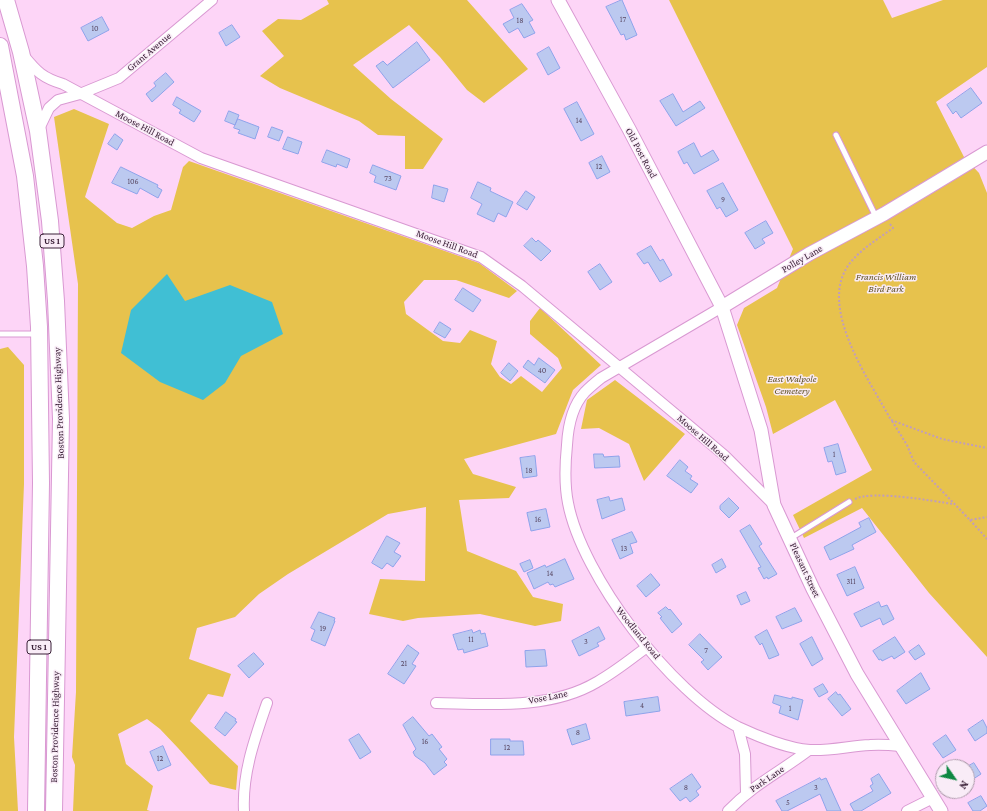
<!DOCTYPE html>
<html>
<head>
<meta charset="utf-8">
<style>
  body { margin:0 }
  #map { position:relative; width:987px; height:811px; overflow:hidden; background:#fdd5f7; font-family:"Crimson Pro",serif }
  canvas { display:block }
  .north { position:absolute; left:935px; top:759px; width:40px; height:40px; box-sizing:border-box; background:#f9ecf7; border:1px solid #ad9bab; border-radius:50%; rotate:124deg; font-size:11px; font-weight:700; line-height:16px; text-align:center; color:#3b2138 }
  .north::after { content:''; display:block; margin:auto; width:14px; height:18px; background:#0e8842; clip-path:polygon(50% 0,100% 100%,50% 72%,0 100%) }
</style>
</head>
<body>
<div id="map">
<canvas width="987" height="811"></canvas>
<div class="north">N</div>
</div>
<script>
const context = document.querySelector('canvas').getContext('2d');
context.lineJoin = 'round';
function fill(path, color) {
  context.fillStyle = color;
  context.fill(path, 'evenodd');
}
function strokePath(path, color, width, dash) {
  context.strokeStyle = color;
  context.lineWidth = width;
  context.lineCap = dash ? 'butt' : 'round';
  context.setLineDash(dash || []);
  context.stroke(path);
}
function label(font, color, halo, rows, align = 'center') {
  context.font = font + ' "Crimson Pro",serif';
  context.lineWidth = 3;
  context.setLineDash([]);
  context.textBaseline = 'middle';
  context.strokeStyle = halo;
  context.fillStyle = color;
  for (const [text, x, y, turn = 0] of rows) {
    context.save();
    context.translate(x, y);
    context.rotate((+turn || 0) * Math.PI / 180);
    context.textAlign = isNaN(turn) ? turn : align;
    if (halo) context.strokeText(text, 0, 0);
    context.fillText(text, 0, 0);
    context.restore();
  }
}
const green = new Path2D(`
  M327,0h140l61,69 -44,34 -17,-13 -27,-33 -31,-32 -56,40 38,34 52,40 -20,30h-18v-33l-27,-1 -19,-14 -79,-33 -20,-12 24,-20 -22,-25 16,-12 23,1 28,-16z
  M669,0h214l9,18 51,-18h44v67l-51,35 28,55 15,16 8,20v464l-58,-64 -67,-85 -58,30 -11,-23 79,-45 -37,-70 -62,34 -7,-27 -29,-82 7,-17 33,-20 16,-39z
  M74,109l35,15 -24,73 32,26 15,5 22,-12 17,-6 12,-43 6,-6 290,102 38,28 -8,7 -53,-18h-32l-20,22 2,12 37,27 17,2 10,-13 27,11 -6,23 9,13 11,7 10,-8 21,16 20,-24 -4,-10 -28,-24v-13l10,-13 61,57 -28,25 -17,44 -92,25 9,15 43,13 -7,11 -50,2 8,51 49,20 17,26 30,7 -2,17 -26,5 -55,-12 -62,4 -15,3 -34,-7 11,-35 45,2 1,-74 -38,7 -100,60 -29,20 -24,23 -38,11 -8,31 42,15 -8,23 -15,-3 -18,27 48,45 -2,24 -26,-6 -32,-36 -18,-19 -13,-10 -29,15 8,30 27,22 -6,24 3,1h-77l2,-46 -3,-8 4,-65 2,-408 -24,-167z
  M8,347l16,18v119l-10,253 4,74h-18v-462z
  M615,380l70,54 -41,47 -15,-37 -30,-16 -18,1 6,-29z`);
const water = new Path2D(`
  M167,274l18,27 45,-16 42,17 11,32 -42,22 -16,27 -22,17 -43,-18 -39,-29 10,-43z`);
const building = new Path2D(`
  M622,0l15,35 -11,5 -2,-6 -3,1 -15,-28z
  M522,4l11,16 -4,2 6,11 -11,5 -6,-10 -9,5 -6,-9 11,-6 -4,-8z
  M102,17l7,13 -21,11 -7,-13z
  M232,25l8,12 -14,9 -7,-13z
  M417,42l13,18 -37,28 -17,-22 7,-5 4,4z
  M549,47l11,21 -12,7 -11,-21z
  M166,73l8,9 -22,20 -6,-8 10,-8 -2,-3z
  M971,88l11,15 -21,15 -5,-7 -3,3 -6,-9z
  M673,94l10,18 17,-11 5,7 -29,18 -16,-25z
  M177,97l24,14 -7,11 -15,-9 2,-3 -8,-5z
  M577,102l17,32 -13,7 -17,-32z
  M229,111l10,4 -4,10 -10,-4z
  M238,119l21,8 -4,12 -17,-6 2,-3 -6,-2z
  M272,127l11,4 -4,10 -11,-4z
  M115,134l8,6 -6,10 -9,-6z
  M288,137l14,5 -4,12 -15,-5z
  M694,143l7,14 12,-7 6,10 -25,14 -7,-12 -3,2 -6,-12z
  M327,150l23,9 -3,9 -10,-4 -1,3 -14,-5z
  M602,156l8,16 -13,7 -8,-16z
  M373,165l28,11 -5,14 -22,-8 2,-6 -6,-3z
  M121,167l37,18 -1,2 5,3 -4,8 -18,-10 -3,6 -25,-11z
  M478,182l13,6 -1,3 23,11 -7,15 -8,-4 -4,9 -17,-8 5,-10 -11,-6z
  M723,183l15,27 -12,7 -6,-10 -3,2 -10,-18z
  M434,185l14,4 -4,13 -12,-4z
  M526,191l9,6 -8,13 -10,-6z
  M766,221l7,12 -11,6 3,4 -10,6 -10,-16z
  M532,238l4,4 2,-2 13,11 -10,10 -17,-15z
  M651,246l9,15 3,-2 9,16 -12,7 -12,-20 -4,2 -7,-10z
  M600,264l12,18 -12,8 -12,-18z
  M463,288l18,12 -8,12 -18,-12z
  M440,322l11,7 -6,9 -11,-6z
  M539,358l16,12 -10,13 -22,-16 5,-7 6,5z
  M509,363l9,8 -8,10 -9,-8z
  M838,444l8,28 -10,3 -4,-14 -4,1 -4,-14z
  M594,454h9l1,3 15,-1 1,11 -25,1z
  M535,456l2,20 -14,2 -3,-20z
  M680,460l8,7 -3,4 7,5 -2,3 8,5 -7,9 -24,-17z
  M609,497l1,4 12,-3 3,12 -23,9 -5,-19z
  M729,498l10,10 -10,10 -9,-9v-3z
  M546,509l4,18 -19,4 -4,-18z
  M869,518l7,14 -24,13 2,4 -24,11 -6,-13 37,-20 -2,-4z
  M750,525l12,19 -3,2 18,28 -9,5 -1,-2 -3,2 -6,-11 3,-1 -21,-36z
  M632,532l5,10 -7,2 3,9 -13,6 -8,-19z
  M387,536l13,7 -6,9 7,4 -8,11 -6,-4 -5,6 -10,-6z
  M565,559l9,20 -19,8 -2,-3 -3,1 -2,-3 -14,7 -7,-16 18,-8 1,2z
  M722,559l4,8 -10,6 -4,-8z
  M530,560l3,8 -9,4 -4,-8z
  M855,567l9,21 -17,8 -10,-21z
  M651,574l9,11 -14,12 -9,-11z
  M746,592l4,9 -9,4 -4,-9z
  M879,602l2,5 6,-2 7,14 -11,6 -3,-7 -19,9 -7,-13z
  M666,607l3,3 1,-1 12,15 -10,9 -12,-15 2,-1 -4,-4z
  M795,608l7,13 -20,8 -6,-12z
  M319,612l16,6 -1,3h1l-10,25 -14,-6 4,-10 -4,-2z
  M599,627l6,12 -8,4 2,3 -20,10 -7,-15z
  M472,630l1,3 7,-3 1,4 4,-1 3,13 -24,7 -1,-4 -5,1 -5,-15z
  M767,630l12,25 -10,4 -7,-16 -2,2 -5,-8z
  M700,634l22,23 -14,13 -7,-8 3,-2 -15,-15z
  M812,637l11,22 -11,7 -12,-22z
  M895,637l10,15 -11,7 -2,-3 -10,5 -1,-2 -2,1 -6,-9z
  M408,645l11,8 -7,11 4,2 -12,18 -16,-10z
  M919,645l6,9 -10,6 -6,-8z
  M545,650l2,16 -21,1 -1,-16z
  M254,653l10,11 -15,14 -11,-12z
  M921,673l9,16 -24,15 -9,-13z
  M823,684l5,8 -9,5 -5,-8z
  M836,692l2,3 2,-1 11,15 -9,7 -14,-17z
  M775,695l17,4v-2l11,3 -5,20 -19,-7 2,-7 -8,-3z
  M658,697l2,14 -34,5 -2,-14z
  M226,712l10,7 -1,2 2,1 -12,14 -10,-8z
  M413,717l16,19 3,-2 10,13 -3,2 8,10 -3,3 3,3 -13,10 -9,-12 -10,-7 -2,-4 3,-3 -13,-24z
  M983,720l4,8v5l-12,8 -7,-11z
  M586,724l4,15 -18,6 -5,-15z
  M359,734l12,18 -11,7 -11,-19z
  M946,735l10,15 -13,8 -10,-14z
  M491,739h19v2h13l1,14h-33z
  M163,746l8,19 -13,6 -8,-19z
  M974,763l7,11 -14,9v-16z
  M692,774l9,13 -5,4 3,4 -9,7 -4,-5 -6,4 -10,-12z
  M879,774l12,19 -30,18h-7l-4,-7 23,-13 -3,-5 3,-2 -2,-5z
  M820,778l1,2 5,-2 15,33h-14l-7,-17 -33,17h-5l-6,-10z
  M981,796l6,10 -7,5h-7l-5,-8z`);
const path = new Path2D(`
  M890,224l3,4c-15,11 -32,21 -43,35 -34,43 20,118 41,157l51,19 45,9
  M892,421l15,24 7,17 56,58 17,-3
  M855,499c17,-9 78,2 98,5
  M970,520l17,19`);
const service = new Path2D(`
  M836,135l40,82
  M0,334h38
  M791,538l58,-36`);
const minor = new Path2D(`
  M24,56c13,16 19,22 39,28l138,74 280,99 41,29 164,137 38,32 50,50
  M38,131l11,-23 9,-8 22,-6 39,-16 93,-78
  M722,307l-121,71c-5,4 -11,9 -16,14 -13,14 -17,35 -18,53 -2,20 -3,38 1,58 14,73 103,190 170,224 19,9 51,22 72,23 20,1 40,-4 60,-5 10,-1 21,0 31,1
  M436,703c52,1 114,7 161,-21 18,-10 34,-23 50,-35
  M738,727l7,27 1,39
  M244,811c-2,-38 11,-73 23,-108
  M728,811c26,-27 52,-39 81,-61
  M907,811l26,-13`);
const tertiary = new Path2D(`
  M558,0l71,129 93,178 39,123 13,75 39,84 44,85 84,137
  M722,307l87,-53 75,-40 103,-62`);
const primary = new Path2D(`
  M6,0l15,52 17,79 12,90 6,80 5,118 -7,392
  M0,46l25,130 10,90 4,61 2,156 -5,328`);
const numberNames = [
  ["17",623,20],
  ["18",520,21],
  ["10",95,29],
  ["14",579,121],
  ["12",599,167],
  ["73",388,179],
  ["106",133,182],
  ["9",723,200],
  ["40",542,371],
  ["1",834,455],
  ["18",529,471],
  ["16",538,520],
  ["13",624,549],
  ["14",550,574],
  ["311",851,582],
  ["19",323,629],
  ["11",471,640],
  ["3",586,642],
  ["7",706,651],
  ["21",404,664],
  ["4",642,706],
  ["1",790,709],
  ["8",578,733],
  ["16",425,742],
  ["12",507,748],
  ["12",160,759],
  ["8",686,788],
  ["3",816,788],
  ["5",788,803]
];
const shields = [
  [52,241,24],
  [39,647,24]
];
const shieldNames = [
  ["US 1",52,241],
  ["US 1",39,647]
];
const streetNames = [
  ["Grant Avenue",149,52,-40],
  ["Moose Hill Road",145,128,28],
  ["Old Post Road",641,153,62],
  ["Moose Hill Road",447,244,20],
  ["Polley Lane",802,259,-30],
  ["Boston Providence Highway",59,403,-92],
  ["Moose Hill Road",703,438,41],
  ["Pleasant Street",805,570,65],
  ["Woodland Road",638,633,51],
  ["Vose Lane",548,697,-11],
  ["Boston Providence Highway",55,727,-89],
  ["Park Lane",767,779,-34]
];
const parkNames = [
  ["Francis William",886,277],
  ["Bird Park",886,289],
  ["East Walpole",792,379],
  ["Cemetery",792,391]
];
fill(green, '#e7c24d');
fill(water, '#40bfd4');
fill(building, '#bcc9f0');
strokePath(building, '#8ea3ea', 1);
strokePath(service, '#d999d2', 7);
strokePath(minor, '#d999d2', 12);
strokePath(tertiary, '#d999d2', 15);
strokePath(primary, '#d999d2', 18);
strokePath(path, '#c19dbc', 2, [2, 2]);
strokePath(service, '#fff', 5);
strokePath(minor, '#fff', 10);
strokePath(tertiary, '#fff', 13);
strokePath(primary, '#fff', 16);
label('8px', '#5b4b66', null, numberNames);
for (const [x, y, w] of shields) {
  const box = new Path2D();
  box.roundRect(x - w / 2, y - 7, w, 14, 3);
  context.fillStyle = '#f9ecf7';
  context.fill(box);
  strokePath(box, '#3b2138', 1);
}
label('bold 9px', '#3b2138', null, shieldNames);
label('10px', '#3b2138', '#f9ecf7', streetNames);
label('italic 10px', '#625324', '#f9ecf7', parkNames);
</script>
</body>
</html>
